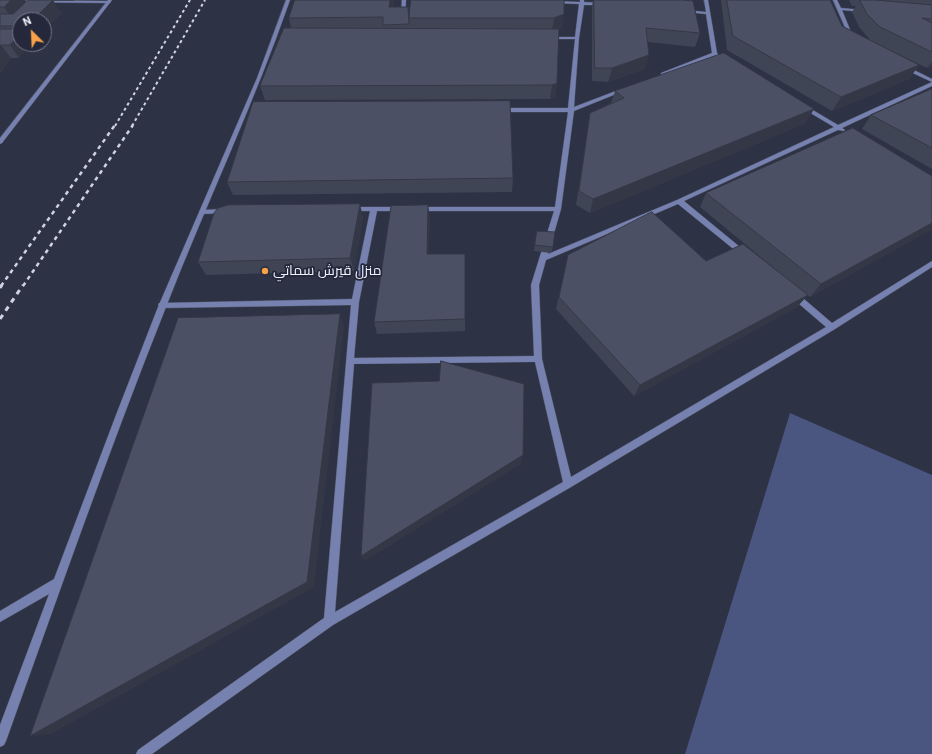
<!DOCTYPE html>
<html>
<head>
<meta charset="utf-8">
<style>
  body { margin:0 }
  #map { position:relative; width:932px; height:754px; overflow:hidden; background:#2d3245; font-family:Roboto,sans-serif }
  canvas { display:block }
  .north { position:absolute; left:12px; top:12px; width:40px; height:40px; box-sizing:border-box; background:#24283a; border:1px solid #747888; border-radius:50%; rotate:336deg; font-size:11px; font-weight:700; line-height:16px; text-align:center; color:#edf1fd }
  .north::after { content:''; display:block; margin:auto; width:14px; height:18px; background:#f7a149; clip-path:polygon(50% 0,100% 100%,50% 72%,0 100%) }
</style>
</head>
<body>
<div id="map">
<canvas width="932" height="754"></canvas>
<div class="north">N</div>
</div>
<script>
const context = document.querySelector('canvas').getContext('2d');
context.lineJoin = 'round';
function fill(path, color) {
  context.fillStyle = color;
  context.fill(path, 'evenodd');
}
function strokePath(path, color, width, dash) {
  context.strokeStyle = color;
  context.lineWidth = width;
  context.lineCap = dash ? 'butt' : 'round';
  context.setLineDash(dash || []);
  context.stroke(path);
}
function label(font, color, halo, rows, align = 'center') {
  context.font = font + ' Roboto,Cairo,sans-serif';
  context.lineWidth = 3.5;
  context.setLineDash([]);
  context.textBaseline = 'middle';
  context.strokeStyle = halo;
  context.fillStyle = color;
  for (const [text, x, y, turn = 0] of rows) {
    context.save();
    context.translate(x, y);
    context.rotate((+turn || 0) * Math.PI / 180);
    context.textAlign = isNaN(turn) ? turn : align;
    if (halo) context.strokeText(text, 0, 0);
    context.fillText(text, 0, 0);
    context.restore();
  }
}
const green = new Path2D(`
  M790,413l142,62v279h-247z`);
const minor = new Path2D(`
  M0,0l109,1 2,1 -2,1 -109,-1z
  M402,0h4l-1,17 -2,1 -2,-1z
  M580,0h4v2l18,1 2,1 -2,1h-18l-5,33 -5,69 47,-18 5,1 -52,21 -13,98 -13,45 129,-54 157,-73 -32,-19v-2h4l32,19 94,-43 -30,-14v-2h4l26,13v7l-90,42 3,2 -1,1 -6,-1 -154,71 62,51v4h-4l-64,-52 -132,56 -7,25 3,74 29,118 255,-150 -35,-30 -1,-2 1,-2h6l35,30 100,-62v6l-97,62 -264,158 -238,138 -181,129h-16l2,-4 186,-132 27,-313 -189,3 -4,-3 1,-2 193,-4 18,-88h-19l-3,-2 3,-2h50l3,2 -1,2h-26l-18,91 -5,56 180,-2 -3,-71 23,-74h-135l-3,-2 3,-2h136l13,-95h-68l-3,-2 3,-2h68l7,-69h-27l-2,-1 2,-1h27l4,-33 -26,-1 -2,-1 2,-1 27,1zM535,362l28,120 -228,130 19,-248z
  M704,0h4l9,53 3,3 -2,1 -3,-1 -50,19h-4v-2l51,-20 -6,-39 -21,-2 -2,-1 2,-1 21,2z
  M833,0h4l4,8 22,2 2,1 -2,1 -21,-2 9,22 4,5v1h-4l-4,-6z
  M225,209l3,2 -1,2 -25,1 -3,-2 3,-2z`);
const tertiary = new Path2D(`
  M108,0h4l-110,143 -2,1v-6z
  M286,0h4c-36,104 -84,204 -124,307 -57,143 -108,289 -160,434l-2,4 -4,2v-22l49,-131 -49,28v-11l54,-32 62,-164 42,-108 99,-229z`);
const railFar2 = new Path2D(`
  M115,126l75,-126
  M132,126l73,-126`);
const railFar1 = new Path2D(`
  M1,286l114,-161
  M23,286l110,-161`);
const rail = new Path2D(`
  M0,288l2,-3
  M0,319l23,-34`);
const wall = new Path2D(`
  M0,0h25l1,2 2,-2h47l-2,1h-20l8,12 -17,18v-11h-24v24l-1,14h-8l-10,14h-1z
  M295,0h99l-1,7h15l1,11 155,-18 -2,28 -4,1 -1,54 -2,14 -5,2 -285,1 -5,-14 31,-58 -2,-10z
  M593,0h99l8,33 -5,14 -47,-5 -3,27 -37,13 -16,-1v-75z
  M721,0h109l12,26 77,39 -10,14 -77,32 -105,-61z
  M849,0h83v67l-5,1 -56,-27 -12,-14 -7,-15 4,-6h-4z
  M932,89v80l-70,-40 9,-14z
  M615,91l191,32 -216,90 -14,-8 12,-78 2,-14 21,-10z
  M932,176v53l-122,68 -3,-2 -10,12 -163,89 -78,-87 12,-54 138,6 79,16 -85,-70 6,-14z
  M513,178l-1,14 -279,3 -6,-13z
  M363,217l-9,54 -148,4 -8,-13z
  M430,218l-2,36h37v77l-88,3 -3,-12z
  M537,231l16,16 -2,6 -17,-2z`);
const shadedWall = new Path2D(`
  M11,0h14l7,11 -15,15 -13,-19z
  M53,0l8,13 -17,18v-11h-11z
  M390,0h4l-4,21 -1,-14z
  M564,14l-2,14 -10,3 2,-13z
  M20,34v10h12l-13,14 -9,-13z
  M1,45l10,13 -10,14 -1,-1v-25z
  M649,55l-4,14 -37,13 4,-14z
  M932,62v5l-5,1z
  M919,65l-10,14 -77,32 9,-14z
  M557,83l-2,14 -5,2 2,-14z
  M814,109l-8,14 -216,90 3,-14z
  M360,204l3,13 -9,54 -4,-13z
  M428,205l2,13 -2,49 -1,-13z
  M932,223v6l-122,68 11,-13z
  M808,295l-11,12 -163,89 6,-11z
  M340,314l4,12 -30,261 -263,147 -21,2z
  M523,455l-2,9 -156,97 -4,-5z`);
const building = new Path2D(`
  M0,0h11l-7,7h-4z
  M28,0h25l-20,20h-13v6h-20v-12h13z
  M295,0h95l-1,7h19l1,17 -26,1v-8l-94,1z
  M411,0h153v14l-10,4h-145z
  M594,0h88l11,1 7,32 -54,-5 3,27 -37,13h-17z
  M727,0h103l12,26 77,39 -78,32 -108,-61z
  M860,0h15l57,5v14l-10,-1 10,5v29l-52,-25 -13,-13z
  M284,28l275,1 -2,54 -5,2 -292,1z
  M0,29h20v5l-10,11h-9l-1,1z
  M724,53l90,56 -221,90 -14,-8 11,-78 34,-15 -9,-7z
  M932,89v59l-61,-33z
  M510,101l3,77 -286,4 26,-80z
  M853,128l79,48v47l-111,61 -115,-91z
  M360,204l-10,54 -152,4 16,-49 4,-5 10,-3z
  M428,205l-1,49h38v65l-91,3 17,-116z
  M652,212l54,49 37,-17 65,51 -168,90 -81,-88 9,-42z
  M537,231l18,1 -2,15 -18,-2z
  M340,314l-33,268 -277,154 148,-418z
  M441,361l83,23 -1,71 -162,101 11,-173 67,-2z`);
const markers = [
  [265,271,4,"#f7a149"]
];
const poiNames = [
  ["منزل قيرش سماتي",273,271]
];
fill(green, '#4a5580');
strokePath(minor, '#4c5162', 1);
strokePath(tertiary, '#4c5162', 1);
fill(minor, '#7681af');
fill(tertiary, '#7681af');
strokePath(railFar2, '#d0d4e1', 2, [3, 3]);
strokePath(railFar1, '#d0d4e1', 2.5, [4, 4]);
strokePath(rail, '#d0d4e1', 3, [5, 5]);
fill(wall, '#404556');
fill(shadedWall, '#343846');
fill(building, '#4b5064');
strokePath(building, '#343846', 1);
for (const [x, y, r, color] of markers) {
  const dot = new Path2D();
  dot.arc(x, y, r, 0, 2 * Math.PI);
  context.fillStyle = color;
  context.fill(dot);
  strokePath(dot, '#24283a', 1.5);
}
label('14px', '#edf1fd', '#24283a', poiNames, 'left');
</script>
</body>
</html>
